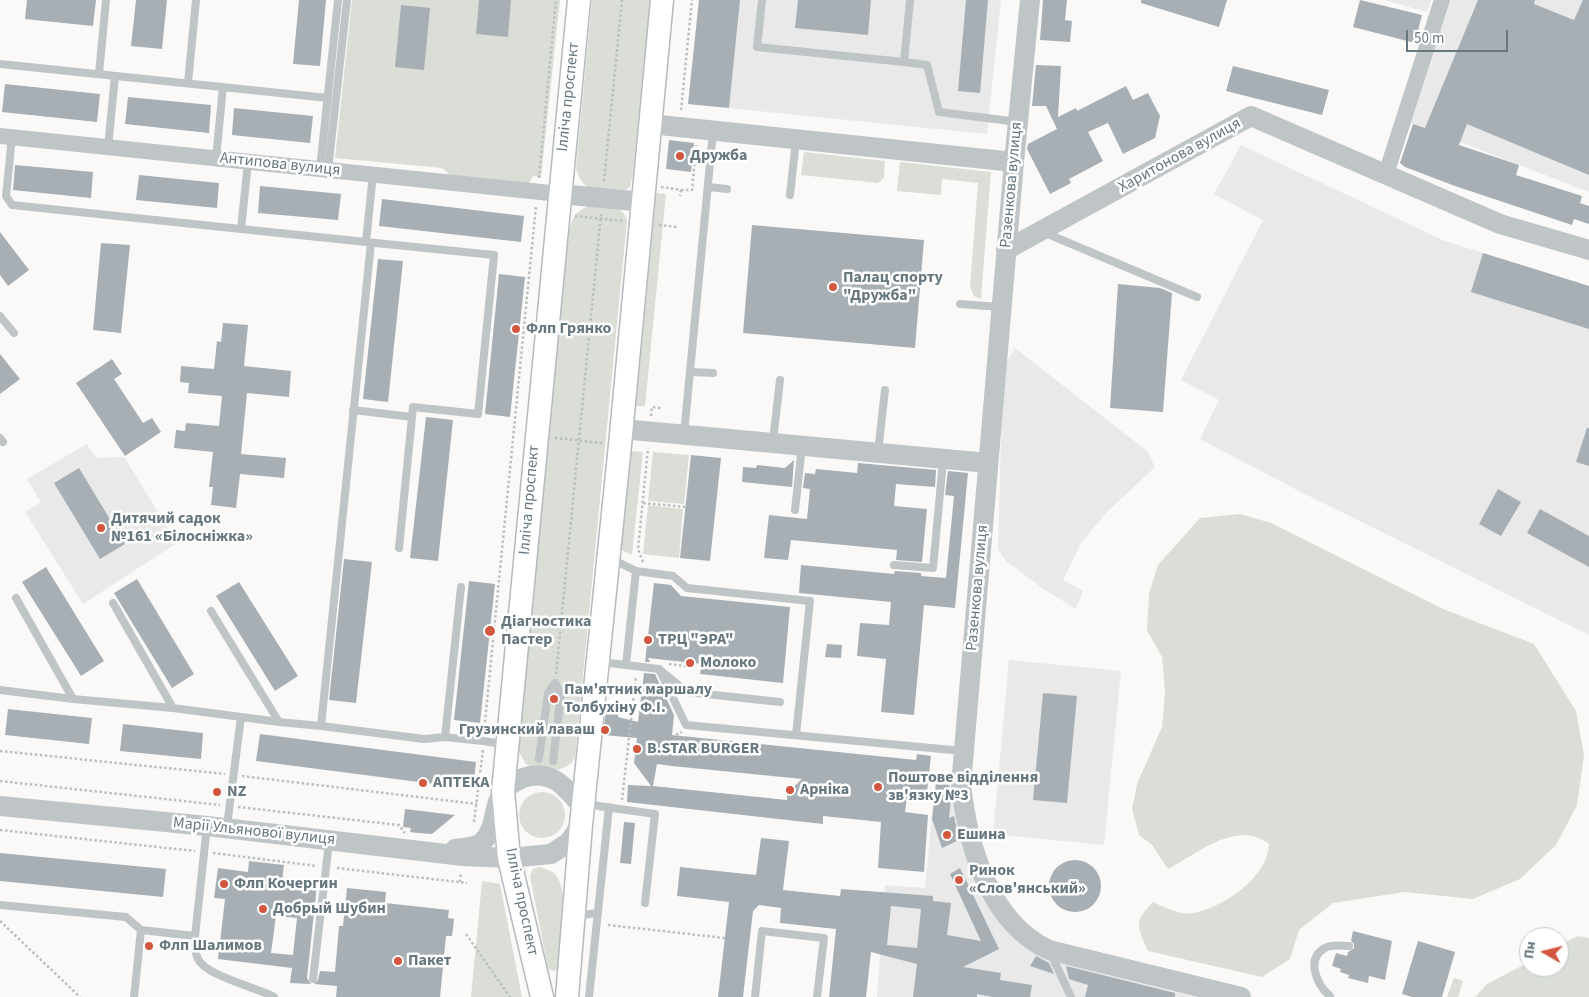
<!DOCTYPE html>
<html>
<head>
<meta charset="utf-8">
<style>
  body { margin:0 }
  #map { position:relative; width:1589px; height:997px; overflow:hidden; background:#faf9f8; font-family:"Source Sans 3",sans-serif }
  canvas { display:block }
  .north { position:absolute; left:1519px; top:927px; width:50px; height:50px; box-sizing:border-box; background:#fff; border:1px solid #c2c9cc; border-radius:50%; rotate:278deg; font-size:14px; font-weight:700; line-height:20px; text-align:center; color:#677780 }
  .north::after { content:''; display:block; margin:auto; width:18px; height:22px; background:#d3573e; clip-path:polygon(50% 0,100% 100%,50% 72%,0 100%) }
  .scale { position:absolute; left:1406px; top:30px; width:102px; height:22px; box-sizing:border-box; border:2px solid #677780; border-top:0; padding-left:6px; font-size:15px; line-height:18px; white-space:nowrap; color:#677780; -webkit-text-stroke:4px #fff; paint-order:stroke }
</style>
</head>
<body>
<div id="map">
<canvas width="1589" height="997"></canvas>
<div class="north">Пн</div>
<div class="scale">50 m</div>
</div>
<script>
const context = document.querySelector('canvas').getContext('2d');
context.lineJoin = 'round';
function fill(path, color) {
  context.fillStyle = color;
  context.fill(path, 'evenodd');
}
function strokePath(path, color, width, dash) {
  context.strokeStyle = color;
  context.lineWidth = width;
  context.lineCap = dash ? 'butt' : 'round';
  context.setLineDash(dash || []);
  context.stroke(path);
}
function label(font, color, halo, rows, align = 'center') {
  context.font = font + ' "Source Sans 3",sans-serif';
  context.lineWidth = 5;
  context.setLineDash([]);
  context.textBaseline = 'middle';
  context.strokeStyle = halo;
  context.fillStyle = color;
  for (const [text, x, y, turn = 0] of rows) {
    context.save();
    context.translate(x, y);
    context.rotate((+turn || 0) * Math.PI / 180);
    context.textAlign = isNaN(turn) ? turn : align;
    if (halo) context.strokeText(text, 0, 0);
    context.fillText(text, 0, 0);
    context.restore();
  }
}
const built = new Path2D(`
  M699,0h302l-14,134 -299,-30z
  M1384,0h47l-4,12z
  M1451,0h138v192l-178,-69z
  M1241,145l204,96 144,45v349l-292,-145 -97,-51 19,-39 -38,-20 82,-160 -49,-26z
  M1015,348l132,103 8,16 -49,46 -25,30 -18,37 20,11 -7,18 -31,-19 -39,-29 -8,-12 5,-182z
  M87,444l9,14 28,-1 53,86 -94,61 -58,-92 16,-10 -14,-23z
  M1009,660l112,11 -17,174 -111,-11z
  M936,772l33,4 -1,12 21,88 56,74 174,47h-342l8,-112 40,3z`);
const green = new Path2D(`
  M352,0h208l-19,177 -8,-1 -4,8 -79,-9 -8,-7 -107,-10z
  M592,0h58l-17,174 -3,13 -8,6c-23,-3 -39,2 -46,-25z
  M804,152l81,9 -1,17 -6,5 -77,-8z
  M900,162l91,10 -10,127 -7,-3 -4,-9 8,-104 -36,-4 -1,16 -44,-4z
  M656,193l10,1 -21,212h-9z
  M592,206c13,1 31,-1 35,14l-52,538c-10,17 -34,13 -49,6l-8,-14 51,-519c3,-14 8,-22 23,-25z
  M631,451l12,1 -11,103 -12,-6z
  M653,452l36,3 -5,49 -36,-3z
  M648,505l35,4 -4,49 -36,-4z
  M1240,514l31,9 172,86 91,35 42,67 8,44 -7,50 -21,40 -36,34 -47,20 -69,-7 -71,11 -34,27 -9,29 -28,18 -114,-26c-11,-26 -15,-28 5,-49 11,5 28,14 41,11 30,-6 74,-36 75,-69 -33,-25 -72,10 -101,25l-16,-24 -13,-10 -7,-26 5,-25 25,-57 3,-34 -3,-36 -15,-27 2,-36 9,-29 42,-47z
  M519 815a23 23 0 1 1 46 0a23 23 0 1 1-46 0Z
  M540,867c4,2 10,3 14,6 18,18 6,71 4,96l-4,2 -6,-2 -18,-93 3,-7z
  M482,881l18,3 22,113h-51z
  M1578,936l11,2v59h-114l12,-13 42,-22v5h30v-22z
  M1454,978l9,3 -5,16h-11z`);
const building = new Path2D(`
  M27,0h69l-3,26 -68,-7z
  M136,0h31l-5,49 -31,-3z
  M299,0h27l-6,66 -27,-2z
  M479,0h32l-3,37 -32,-3z
  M699,0h41l-11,108 -41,-4z
  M798,0h73l-3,35 -73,-7z
  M966,0h22l-8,93 -22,-2z
  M1043,0h24l-2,20 7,1 -2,21 -30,-2z
  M1141,0h86l-8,27 -78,-24z
  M1360,0l62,15 -7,28 -62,-16z
  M1478,0h57l-1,4 40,16 9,-20h6v175l-122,-51 -8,21 60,20 -3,10 66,21 -2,7 9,3v18l-15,-5 -2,6 -117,-39 -50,-19 -5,-4 13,-39 12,4z
  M401,5l29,3 -6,62 -29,-3z
  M1036,65l25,1 -3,51 18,-9 1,3 49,-25 7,14 15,-7 12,23 -5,22 -32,16 -15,-31 -20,9 15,29 -34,18 2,4 -21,11 -23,-45 1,-5 29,-15 -11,-23h-14z
  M1233,66l96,24 -7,25 -96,-24z
  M5,84l95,10 -3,28 -95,-10z
  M128,97l83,8 -2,28 -84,-9z
  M234,108l79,8 -3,27 -78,-8z
  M669,140l25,3 -3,29 -25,-3z
  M15,165l78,7 -2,26 -78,-8z
  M139,175l80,8 -2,25 -81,-8z
  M260,186l81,8 -3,26 -80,-7z
  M382,199l142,17 -3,26 -142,-16z
  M752,225l172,15 -9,108 -172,-15z
  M0,232l29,38 -21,16 -8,-11z
  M101,243l29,2 -9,88 -28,-3z
  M1483,253l106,33v43l-118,-37z
  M378,259l25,2 -15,141 -25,-3z
  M499,274l26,3 -15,140 -25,-3z
  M1118,284l42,4 12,5 -9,119 -53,-4z
  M223,323l25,2 -4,41 47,5 -2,26 -42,-4 -6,61 45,4 -2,20 -44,-4 -4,34 -25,-3 2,-18h-4l4,-35 -39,-4 2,-18 9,1 1,-8 33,3 3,-30 -34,-3 1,-10 -9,-1 1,-16 33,3 3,-28 4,1z
  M0,354l20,25 -20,15z
  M112,359l10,15 -8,5 29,44 9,-5 9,14 -36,24 -49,-73z
  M426,417l27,3 -15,141 -28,-3z
  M1587,428h2v38l-13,-4z
  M691,455l30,3 -11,103 -30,-3z
  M794,460l-2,27 -50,-5 1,-15 13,1 1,-3 28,3z
  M858,463l78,7 -1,17 -39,-3 -2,22 33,3 -5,53 -26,-2 1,-10 -106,-10 -3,20 -24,-2 5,-43 38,4 3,-30 -7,-1 2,-15 10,1 1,-5 41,4z
  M79,468l46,76 -25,15 -46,-76z
  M948,471l20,2 -13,135 -31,-3 -10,110 -33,-3 5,-53 -29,-3 3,-33 29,2 2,-23 -92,-9 2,-28 93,9 1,-3 26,2v3l25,2 8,-82 -9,-1z
  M1498,489l23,13 -20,34 -22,-12z
  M1540,509l49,27v31l-62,-34z
  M344,559l28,3 -16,141 -27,-3z
  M46,567l58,94 -23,15 -59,-94z
  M137,579l57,95 -22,14 -58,-95z
  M469,581l26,3 -15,139 -26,-3z
  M239,582l59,94 -23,15 -59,-95z
  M654,583l17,2 10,11 109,11 -7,76 -83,-9 2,-10 -54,-6 2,4h-5z
  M827,644l15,1 -1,13 -16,-1z
  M644,673l11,1 19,41 -2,20 244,25 1,-6 14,2 -4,36 -19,-2 -3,22 23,3 -4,57 -46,-4 3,-46 -58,-6v8l-196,-22 1,-17 23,1 -17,-23 3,-25 -34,-3 4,-33 12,1 -1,14 20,5zM657,764l15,2 130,13 -15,14v7l-134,-14z
  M1043,693l34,3 -10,107 -34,-3z
  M8,709l84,9 -3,26 -84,-9z
  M123,724l80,9 -2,26 -81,-8z
  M260,734l216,28 -3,27 -217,-28z
  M936,784l13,1 2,14 -2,19 5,-2 5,24 -17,8 -10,-29z
  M405,809l33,4 17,2 -23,19 -14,-1 -8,-1 1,-4 -8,-1z
  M624,822l11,1 -4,41 -11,-1z
  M761,838l28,3 -6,49 57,6 1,-7 92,7v5l18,2 -4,32 34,6 -31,-67 10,-6 39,81 -36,18 38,6 -1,7 32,5 -2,12h-37l-16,-3v3h-64l4,-33 -46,-12 -5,45h-37l7,-68 -56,-6 1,-15 -22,-3 -6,6 -10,86h-25l11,-95 -52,-6 3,-29 76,8zM891,906l30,3 -4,39 -30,-3z
  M0,853l166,16 -3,28 -163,-16z
  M1049 886a26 26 0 1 1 52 0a26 26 0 1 1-52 0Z
  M249,861l35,4 -2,16 35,4 -10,93 4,6 -21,-1 2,-15 -74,-9 7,-60 -11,-1 4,-30 30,4zM276,916l21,2 -4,37 -22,-2z
  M347,888l39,4 -1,11 64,7 -1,8 6,1 -1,9 -1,8h-6l-6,61h-104l1,-11 -23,-2 4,-4 2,-9 15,1 4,-46h4z
  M1353,931l39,10 -7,39 -16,-4 -1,7 -20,-5 1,-3 -9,-3 1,-3 -9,-3 4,-13 11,3 1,-4 6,-4v-4l-3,-3z
  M1418,941l37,11 -13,45h-30l-10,-3z
  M1036,956l13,7 5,11 -24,-8z
  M1066,966l109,27v4h-90l3,-12 -19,-6z`);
const path = new Path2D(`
  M681,110l11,-110
  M539,178l17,-178
  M604,181l18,-181
  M661,187l20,3 -1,6
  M681,190h11l4,-45
  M575,216l49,5
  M659,225l18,2
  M651,416l1,-9 9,1
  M555,438l47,5
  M643,503l43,4
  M643,562l-5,-13 10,-101
  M669,664l17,2 4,-3
  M556,674l45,-460
  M484,732l52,-526
  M676,735l6,-3
  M0,751l225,23
  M242,776l235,28
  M0,781l220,24
  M622,800l14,-124
  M238,807l161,18 6,8
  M474,822l9,-72
  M0,830l195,21
  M213,853l104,13
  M337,868l130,15
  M460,882l1,-10
  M0,921l80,76
  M608,925l117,13
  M466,934l44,63`);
const service = new Path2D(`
  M762,0l-5,47 147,15 6,-62
  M904,62l23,3 12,47 79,10
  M0,64l328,34
  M99,74l7,-74
  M188,83l8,-83
  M12,137l-6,59 6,9 229,24
  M108,147l7,-71
  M216,158l7,-71
  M248,162l-7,67 125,13
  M320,169l18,-169
  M328,170l19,-170
  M373,174l-7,68 128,13 -16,159 -65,-7 -14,141
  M708,187l19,2
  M790,195l6,-55
  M1043,232l154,65
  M371,243l-50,483 103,13 21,-2 38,4 13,2 8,6
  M960,304l40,3
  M0,316l14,17
  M691,372l22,1
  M353,410l59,7
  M684,434l29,-302
  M0,438l3,4
  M773,441l7,-61
  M878,452l7,-62
  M795,510l7,-64
  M610,558l26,13 -10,94
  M894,565l39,3 10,-107
  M636,571l37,5 14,12 123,13 -14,134
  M16,598l57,101 100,9
  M113,603l60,105 106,14
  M211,611l68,111 42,4
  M601,662l58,7 28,23 93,10
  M659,669l27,56 277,26
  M0,690l73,9
  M445,737l16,-150
  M539,759l9,-66 7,-10
  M553,761l8,-67 -6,-11
  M588,798l3,5 7,3 57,8 -10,89
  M227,826l14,-109
  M0,905l126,12 15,13
  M575,916l23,-3
  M195,936c0,8 -1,15 3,23 8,17 58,28 76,38
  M1051,954l20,43
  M313,979l16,-137
  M1330,996c-13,-11 -25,-37 -5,-48 8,-4 16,-2 24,-2
  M134,997l7,-67 54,6 12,-110
  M589,997l20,-190
  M755,997l7,-66 62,7 -7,59`);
const minor = new Path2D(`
  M0,136l560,58
  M1386,174l56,-174`);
const tertiary = new Path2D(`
  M1030,0l-16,162 -53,623c7,61 28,137 88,165l192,47
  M650,124l364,38
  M560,194l84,8
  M1006,250l245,-134 249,108 89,26
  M622,429l366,34
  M0,806l207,20 256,30 46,2 42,-4 17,-11 13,-18
  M455,849c7,-1 20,-2 26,-6 16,-12 11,-39 23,-52 4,-6 13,-10 19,-13 28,-10 44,10 60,30`);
const secondary = new Path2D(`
  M542,997l-33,-139 -6,-67 76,-791
  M567,997l14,-172 39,-380 42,-445`);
const markers = [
  [680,156,5,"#d3573e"],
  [833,287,5,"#d3573e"],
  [516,329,5,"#d3573e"],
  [101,528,5,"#d3573e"],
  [490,631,6,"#d3573e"],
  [648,640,5,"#d3573e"],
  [690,663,5,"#d3573e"],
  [554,699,5,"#d3573e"],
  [605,730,5,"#d3573e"],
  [637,749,5,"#d3573e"],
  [423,783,5,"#d3573e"],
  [878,787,5,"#d3573e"],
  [790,790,5,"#d3573e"],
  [217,792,5,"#d3573e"],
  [947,835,5,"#d3573e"],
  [959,880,5,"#d3573e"],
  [224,884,5,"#d3573e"],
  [263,909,5,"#d3573e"],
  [149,946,5,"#d3573e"],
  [398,961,5,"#d3573e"]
];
const streetNames = [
  ["Ілліча проспект",569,97,-84],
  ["Харитонова вулиця",1180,156,-29],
  ["Антипова вулиця",280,165,6],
  ["Разенкова вулиця",1012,185,-85],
  ["Ілліча проспект",530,500,-85],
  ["Разенкова вулиця",978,588,-85],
  ["Марії Ульянової вулиця",254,832,6],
  ["Ілліча проспект",521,902,78]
];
const poiNames = [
  ["Дружба",690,156],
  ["Палац спорту",843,278],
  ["\"Дружба\"",843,296],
  ["Флп Грянко",526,329],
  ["Дитячий садок",111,519],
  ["№161 «Білосніжка»",111,537],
  ["Діагностика",501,622],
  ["Пастер",501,640],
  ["ТРЦ \"ЭРА\"",658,640],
  ["Молоко",700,663],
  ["Пам'ятник маршалу",564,690],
  ["Толбухіну Ф.І.",564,708],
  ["Грузинский лаваш",595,730,"right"],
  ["B.STAR BURGER",647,749],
  ["Поштове відділення",888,778],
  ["зв'язку №3",888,796],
  ["АПТЕКА",433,783],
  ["Арніка",800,790],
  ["NZ",227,792],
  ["Ешина",957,835],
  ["Ринок",969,871],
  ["«Слов'янський»",969,889],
  ["Флп Кочергин",234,884],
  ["Добрый Шубин",273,909],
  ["Флп Шалимов",159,946],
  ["Пакет",408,961]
];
fill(built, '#e8e9e8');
fill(green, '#daded7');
fill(building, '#a7afb4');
strokePath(secondary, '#b4babe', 25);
strokePath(path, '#babec0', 2.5, [2.5, 2.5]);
strokePath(service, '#bfc4c7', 8);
strokePath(minor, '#bfc4c7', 16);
strokePath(tertiary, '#bfc4c7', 20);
strokePath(secondary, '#fff', 22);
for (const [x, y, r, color] of markers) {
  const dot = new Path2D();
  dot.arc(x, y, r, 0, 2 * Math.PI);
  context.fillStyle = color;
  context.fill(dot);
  strokePath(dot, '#fff', 2);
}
label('16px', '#677780', '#fff', streetNames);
label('bold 16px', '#677780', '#fff', poiNames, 'left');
</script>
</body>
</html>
